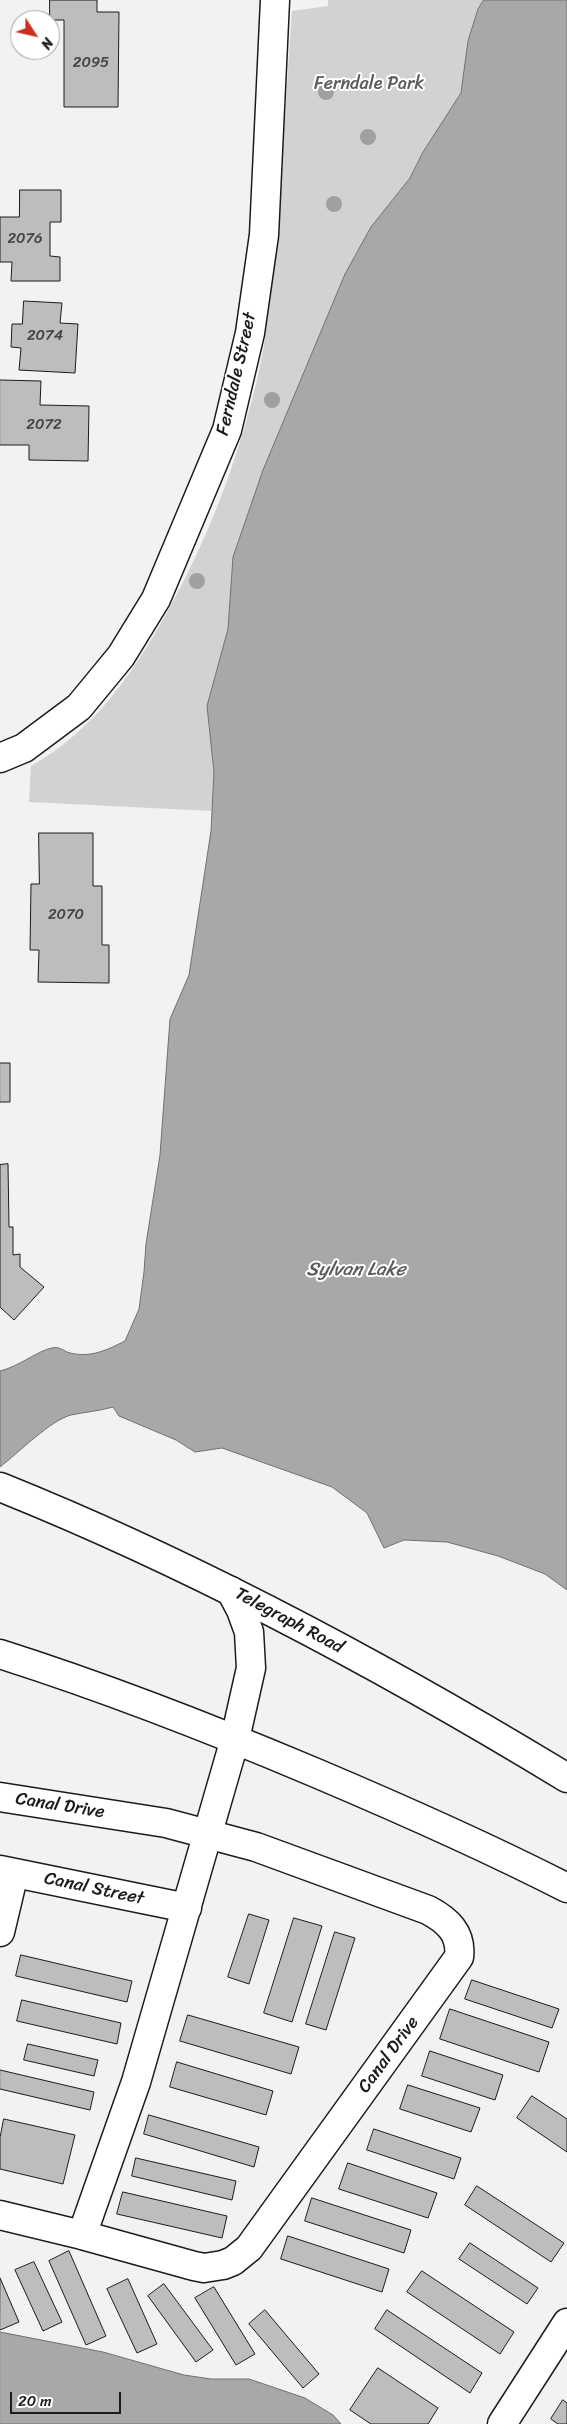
<!DOCTYPE html>
<html>
<head>
<meta charset="utf-8">
<style>
  body { margin:0 }
  #map { position:relative; width:567px; height:2424px; overflow:hidden; background:#f2f2f2; font-family:Sriracha,sans-serif }
  canvas { display:block }
  .north { position:absolute; left:10px; top:10px; width:50px; height:50px; box-sizing:border-box; background:#fff; border:1px solid #a4a4a4; border-radius:50%; rotate:125deg; font-size:14px; font-weight:700; line-height:20px; text-align:center; color:#1c1c1c }
  .north::after { content:''; display:block; margin:auto; width:18px; height:22px; background:#c8321e; clip-path:polygon(50% 0,100% 100%,50% 72%,0 100%) }
  .scale { position:absolute; left:10px; top:2392px; width:111px; height:22px; box-sizing:border-box; border:2px solid #1c1c1c; border-top:0; padding-left:6px; font-size:15px; line-height:18px; white-space:nowrap; color:#1c1c1c; -webkit-text-stroke:4px #fff; paint-order:stroke }
</style>
</head>
<body>
<div id="map">
<canvas width="567" height="2424"></canvas>
<div class="north">N</div>
<div class="scale">20 m</div>
</div>
<script>
const context = document.querySelector('canvas').getContext('2d');
context.lineJoin = 'round';
function fill(path, color) {
  context.fillStyle = color;
  context.fill(path, 'evenodd');
}
function strokePath(path, color, width, dash) {
  context.strokeStyle = color;
  context.lineWidth = width;
  context.lineCap = dash ? 'butt' : 'round';
  context.setLineDash(dash || []);
  context.stroke(path);
}
function label(font, color, halo, rows, align = 'center') {
  context.font = font + ' Sriracha,sans-serif';
  context.lineWidth = 4;
  context.setLineDash([]);
  context.textBaseline = 'middle';
  context.strokeStyle = halo;
  context.fillStyle = color;
  for (const [text, x, y, turn = 0] of rows) {
    context.save();
    context.translate(x, y);
    context.rotate((+turn || 0) * Math.PI / 180);
    context.textAlign = isNaN(turn) ? turn : align;
    if (halo) context.strokeText(text, 0, 0);
    context.fillText(text, 0, 0);
    context.restore();
  }
}
const green = new Path2D(`
  M328,0h156l-6,9 -10,32 -7,52 -38,59 -13,26 -39,49 -26,47 -82,196 -30,87 -5,72 -21,77 7,66 -2,39 -183,-9 2,-36c61,-34 101,-91 134,-150 43,-76 75,-160 94,-245 8,-35 10,-71 14,-107 9,-84 13,-169 19,-253l36,-5z`);
const water = new Path2D(`
  M484,0h83v1590l-22,-16 -47,-18 -51,-14 -43,-2 -20,8 -17,-35 -35,-26 -110,-39 -27,4 -19,-12 -57,-24 -6,-9c-14,4 -28,5 -42,8 -20,5 -53,38 -71,52v-96c18,-4 39,-21 52,-23 8,-2 11,3 18,5 21,5 37,-3 55,-12l14,-32 5,-37 2,-28 14,-89 10,-136 19,-44 22,-144 3,-59 -7,-66 21,-77 5,-72 30,-87 82,-196 26,-47 39,-49 13,-26 38,-59 7,-52 10,-32z
  M0,2332l103,20 81,23 27,4h38l56,19 28,17 8,9h-341z`);
const building = new Path2D(`
  M50,0h47v12h22l-1,95h-54v-87h-14z
  M20,190h41v32h-11v34l10,1v24h-49l1,-19h-12v-45h19z
  M24,301l38,2 -2,20 18,1 -3,49 -56,-3 2,-22 -10,-1 1,-23h10z
  M0,380l41,1 -1,24 49,1 -1,55 -59,-1v-15h-29z
  M39,833h54v53h9v59h7v38l-71,-1 1,-32h-9l1,-66h8z
  M0,1063h10v39h-10z
  M8,1164l1,63h4v28l7,-1v13l24,20 -30,33 -14,-13v-142z
  M249,1914l20,6 -20,64 -21,-7z
  M294,1918l28,8 -30,96 -28,-9z
  M335,1932l20,6 -29,92 -20,-6z
  M21,1955l111,26 -5,21 -111,-26z
  M472,1980l87,29 -7,19 -87,-29z
  M22,2000l99,23 -4,21 -100,-23z
  M450,2009l99,33 -10,30 -99,-33z
  M188,2015l111,32 -8,27 -111,-33z
  M28,2044l70,16 -4,16 -70,-16z
  M430,2051l73,24 -8,25 -73,-24z
  M177,2062l96,29 -7,24 -96,-28z
  M0,2070l94,22 -4,18 -90,-21z
  M408,2085l72,23 -9,24 -71,-23z
  M532,2096l35,23v33l-50,-34z
  M149,2115l110,32 -5,20 -110,-33z
  M4,2119l71,16 -12,49 -63,-15v-31z
  M374,2129l87,29 -7,21 -87,-29z
  M136,2158l100,23 -4,19 -100,-24z
  M348,2163l89,30 -9,25 -89,-29z
  M477,2186l87,57 -13,19 -86,-57z
  M123,2192l104,24 -5,22 -105,-24z
  M312,2198l99,32 -7,23 -99,-32z
  M288,2236l101,33 -7,23 -101,-33z
  M470,2243l68,45 -11,16 -68,-45z
  M69,2251l37,85 -20,9 -37,-84z
  M34,2262l28,60 -19,9 -28,-61z
  M422,2271l92,61 -14,22 -93,-62z
  M0,2278l19,44 -19,8z
  M128,2279l29,65 -20,9 -30,-64z
  M164,2284l49,66 -17,12 -48,-66z
  M214,2287l41,67 -19,11 -41,-67z
  M265,2310l54,64 -16,14 -54,-64z
  M387,2310l95,63 -12,20 -95,-64z
  M378,2368l60,40 -10,16h-57l-21,-14z
  M563,2400l4,3v21h-9l-7,-5z`);
const minor = new Path2D(`
  M0,758l24,-10 55,-41 42,-51 35,-57 71,-169 23,-97 14,-98 11,-235
  M0,1797l166,26 90,24 172,63c19,10 34,23 31,47l-210,291 -16,13 -10,4 -19,3 -10,-2 -112,-31 -82,-20
  M0,1870l187,38
  M0,1932l14,-59
  M82,2235l54,-153 99,-343 16,-71 -2,-36 -8,-22 -10,-19
  M502,2424l65,-101`);
const highway = new Path2D(`
  M0,1487c197,79 386,181 567,291
  M0,1654c107,34 212,75 316,119 85,36 169,73 251,115`);
const trees = [
  [326,92],
  [368,137],
  [334,204],
  [272,400],
  [197,581]
];
const numberNames = [
  ["2095",91,63],
  ["2076",25,239],
  ["2074",45,336],
  ["2072",44,425],
  ["2070",66,915]
];
const parkNames = [
  ["Ferndale Park",369,84]
];
const streetNames = [
  ["Ferndale Street",237,374,-77],
  ["Telegraph Road",289,1621,28],
  ["Canal Drive",60,1806,9],
  ["Canal Street",94,1889,12],
  ["Canal Drive",389,2055,-54]
];
const waterNames = [
  ["Sylvan Lake",356,1270]
];
fill(green, '#d2d2d2');
fill(water, '#a8a8a8');
strokePath(water, '#707070', 1);
fill(building, '#bdbdbd');
strokePath(building, '#1c1c1c', 1);
strokePath(minor, '#1c1c1c', 31);
strokePath(highway, '#1c1c1c', 31);
strokePath(minor, '#fff', 28);
strokePath(highway, '#fff', 28);
context.fillStyle = '#a0a0a0';
for (const [x, y] of trees) {
  context.beginPath();
  context.arc(x, y, 8, 0, 2 * Math.PI);
  context.fill();
}
label('15px', '#444', null, numberNames);
label('18px', '#5c5c5c', '#fff', parkNames);
label('18px', '#1c1c1c', '#fff', streetNames);
label('italic 19px', '#5b5b5b', '#fff', waterNames);
</script>
</body>
</html>
